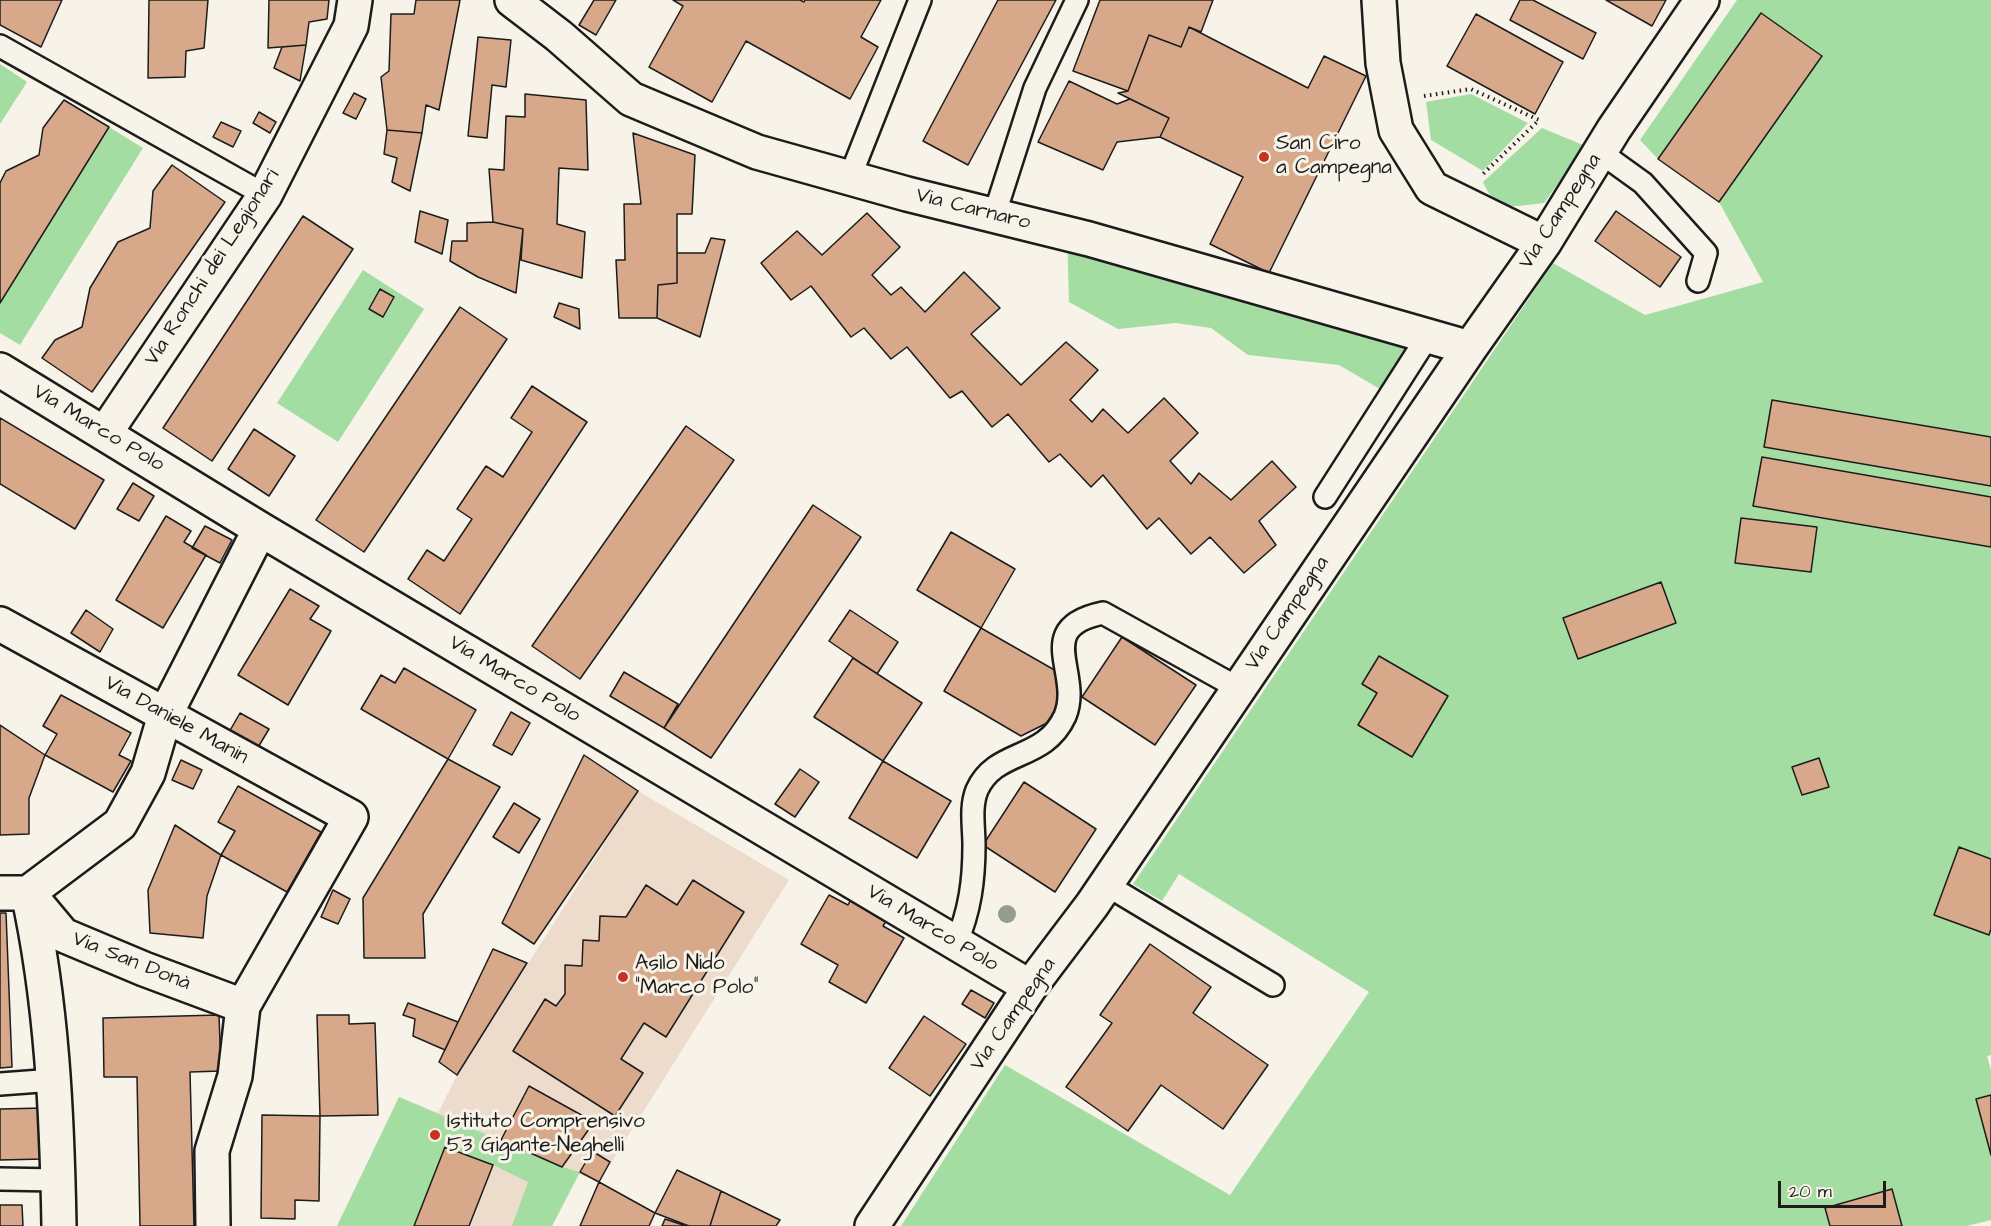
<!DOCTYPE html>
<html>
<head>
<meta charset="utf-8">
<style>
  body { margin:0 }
  #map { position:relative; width:1991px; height:1226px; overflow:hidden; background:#f7f3e8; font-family:"Architects Daughter",sans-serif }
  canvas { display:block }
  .scale { position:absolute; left:1778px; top:1181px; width:108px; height:27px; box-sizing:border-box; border:3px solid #1c1c1c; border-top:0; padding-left:8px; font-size:18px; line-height:21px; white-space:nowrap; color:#1c1c1c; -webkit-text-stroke:4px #f7f3e8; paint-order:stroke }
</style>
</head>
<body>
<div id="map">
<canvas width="1991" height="1226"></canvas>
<div class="scale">20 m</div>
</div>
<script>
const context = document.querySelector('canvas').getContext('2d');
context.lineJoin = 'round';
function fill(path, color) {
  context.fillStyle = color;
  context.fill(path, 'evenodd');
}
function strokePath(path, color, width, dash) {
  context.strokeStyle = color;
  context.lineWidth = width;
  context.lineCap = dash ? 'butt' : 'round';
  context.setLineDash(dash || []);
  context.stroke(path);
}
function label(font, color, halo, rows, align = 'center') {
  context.font = font + ' "Architects Daughter",sans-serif';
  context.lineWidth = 6;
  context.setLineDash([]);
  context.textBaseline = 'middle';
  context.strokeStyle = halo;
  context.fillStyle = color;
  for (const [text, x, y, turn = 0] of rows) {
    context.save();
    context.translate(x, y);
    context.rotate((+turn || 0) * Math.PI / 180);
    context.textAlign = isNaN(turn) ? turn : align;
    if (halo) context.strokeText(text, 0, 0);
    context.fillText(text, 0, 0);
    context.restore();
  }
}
const built = new Path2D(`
  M638,791l151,89 -190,302 -20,-8 -27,52h-215l62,-129 39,16 19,-38z`);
const green = new Path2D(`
  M1737,0h254v1055l-4,1 4,14v150l-24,6h-65l-11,-37 -66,18 5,19h-929l104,-161 225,130 139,-203 -190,-118 -17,27 -29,-17 420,-621 92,52 118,-33 -44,-80 103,-147 -61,-42 -103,146 -18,-19z
  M0,64l27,18 -27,42z
  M1471,94l57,29 -45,48 -52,-31 -5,-38z
  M109,127l34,21 -123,197 -20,-12v-30z
  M1542,128l58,24 -23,19 -14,6 -19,26c-30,3 -47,11 -61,-21z
  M1067,234l361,102 -38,59 -51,-30 -91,-10 -37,-27 -35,-5 -58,6 -49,-27z
  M363,270l61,39 -86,133 -61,-39zM380,289l3,27 -14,-7z
  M399,1097l163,70 18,5 -28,54h-40l16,-44 -35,-17 -48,-18 -31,79h-77z`);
const building = new Path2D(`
  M0,0h62l-21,47 -41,-22z
  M149,0h59l-4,48 -18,3 -1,26 -37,1z
  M269,0h60l-2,19 -18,3 -3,23 -38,3z
  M416,0h44l-21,110 -13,-5 -4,28 -35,-3 -6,-53 8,-6 2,-57h23z
  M594,0h22l-20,35 -17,-10z
  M673,0h127l4,2 1,-2h76l-20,37 17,10 -28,52 -104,-58 -34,61 -63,-35 34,-61z
  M998,0h58l-88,165 -45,-24z
  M1100,0h113l-12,32 -12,-5 -8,20 -32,-12 -21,56 -55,-20z
  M1520,0h13l63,33 -13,26 -73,-39z
  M1606,0h60l-14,26z
  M1761,13l61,43 -103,146 -61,-43z
  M1476,14l87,48 -28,52 -88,-48z
  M1189,27l119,61 16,-32 42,20 -97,197 -59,-29 33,-67 -83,-40 9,-19 -51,-25 10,-2 21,-56 32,12z
  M478,37l33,3 -5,47 -14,-2 -5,53 -19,-2z
  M306,45l-6,36 -26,-13 8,-21z
  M1069,81l48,23 13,-5 39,19 -9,19 -43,5 -14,28 -65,-28z
  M354,93l12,6 -10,20 -13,-6z
  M525,94l61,6 2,70 -29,-2 -2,56 28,8 -3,46 -61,-18 2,-31 -30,-7 -4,-53 15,1 2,-54 19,1z
  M64,100l45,27 -109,176v-120l6,-12 33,-16 4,-27z
  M259,112l17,10 -6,11 -17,-10z
  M221,122l20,9 -8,16 -20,-10z
  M387,130l35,3 -12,58 -18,-9 5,-24 -13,-4z
  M633,133l62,22 -3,59h-15v69l-19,2 -1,33h-38l-3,-58h9l-1,-56h17z
  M172,165l53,37 -133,190 -50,-34 13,-18 27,-13 8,-39 28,-46 32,-14 3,-37z
  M420,211l28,9 -6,34 -27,-12z
  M1616,211l65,46 -21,30 -65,-46z
  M867,213l33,34 -28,28 19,20 10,-8 24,25 39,-40 36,36 -29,26 50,51 45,-43 32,28 -28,30 22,22 11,-13 25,24 36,-35 34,35 -28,28 21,23 8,-11 32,27 41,-39 24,26 -37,34 17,24 -32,28 -34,-36 -19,17 -32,-36 -12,11 -44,-54 -12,12 -31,-33 -11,8 -41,-48 -16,13 -30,-36 -12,7 -43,-51 -16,12 -27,-31 -13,9 -40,-51 -20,14 -30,-37 36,-32 25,24z
  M303,216l50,33 -141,212 -49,-33z
  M493,222l30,7 -7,64 -38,-16 -28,-16 2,-20h15v-18z
  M711,238l14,2 -25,97 -43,-19 1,-33 19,-2v-30h28z
  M380,289l14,8 -11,20 -14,-8z
  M559,303l20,6 1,20 -26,-12z
  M460,307l47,32 -143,213 -48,-32z
  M532,386l55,36 -127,192 -52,-35 19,-29 17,11 28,-42 -15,-10 29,-43 17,11 29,-45 -21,-14z
  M1772,400l219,37v49l-227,-39z
  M0,418l104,62 -29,49 -75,-45z
  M686,426l48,34 -154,219 -48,-33z
  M254,429l41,27 -26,40 -41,-27z
  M1762,457l229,40v50l-238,-41z
  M133,483l21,13 -15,25 -22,-12z
  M813,505l48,32 -150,221 -47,-30z
  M166,516l25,15 -7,11 22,13 -43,73 -47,-28z
  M1741,518l76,9 -6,45 -76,-9z
  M205,526l27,14 -12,23 -28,-15z
  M951,532l64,37 -34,59 -64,-38z
  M1661,582l15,41 -98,36 -15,-41z
  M290,589l29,17 -9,13 21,12 -43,74 -50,-30z
  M86,610l27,19 -13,23 -29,-19z
  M850,610l48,32 -21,32 -48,-33z
  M981,628l77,44 -1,46 -36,18 -77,-45z
  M1122,637l74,48 -41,60 -73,-48z
  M1379,656l69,40 -36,61 -54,-32 19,-32 -15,-9z
  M853,658l69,45 -39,58 -69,-44z
  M404,668l72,42 -28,49 -87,-50 20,-34 14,8z
  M624,672l54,32 -14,24 -54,-32z
  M61,695l70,38 -12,22 12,6 -18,31 -68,-37 12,-21 -14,-8z
  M511,712l19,11 -18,32 -19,-10z
  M240,713l29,16 -12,20 -29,-15z
  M0,725l45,30 -16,43v36l-29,1z
  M584,755l54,36 -104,153 -32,-21z
  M1819,758l10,29 -27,8 -10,-28z
  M448,759l52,28 -77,127 2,44h-61l-1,-60z
  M181,760l21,10 -9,19 -21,-9z
  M883,761l68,40 -34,57 -68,-40z
  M800,769l19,13 -24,35 -20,-13z
  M1024,782l72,47 -41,63 -72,-47z
  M238,786l83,46 -34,60 -66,-37 14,-24 -17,-9z
  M514,803l26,16 -21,34 -26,-16z
  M175,825l46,30 -14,41 -4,42 -53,-5 -2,-43z
  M1959,847l32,12v70l-2,6 -55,-20z
  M693,880l51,32 -78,125 -22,-14 -23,36 22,14 -28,43 -102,-65 32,-52 11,7 9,-12v-29l17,1 1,-26 16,1 1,-25 26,1 20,-32 31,20z
  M333,890l17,9 -12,25 -17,-7z
  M829,895l19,10 3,-6 36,21 -4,6 21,12 -38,65 -37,-21 9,-17 -37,-21z
  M0,913h6l6,154 -12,1z
  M1150,944l61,43 -18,26 75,52 -45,64 -62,-44 -33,46 -62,-44 46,-64 -12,-8z
  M493,949l34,14 -70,112 -18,-13z
  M971,990l23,13 -9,15 -23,-14z
  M408,1003l50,19 -13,28 -32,-14 2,-17 -12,-4z
  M219,1015l2,56 -31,1 4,154h-54l-3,-149h-33l-1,-59z
  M317,1015h32v9l26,-1 3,92 -58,1z
  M924,1016l42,28 -36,52 -41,-28z
  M529,1086l65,36 -32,45 -61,-27z
  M1991,1095v60l-15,-56z
  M43,1108l1,51 -44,1v-51z
  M262,1115l58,1 -1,85 -24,-1v19l-34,-1z
  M445,1147l48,18 -24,61h-55z
  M592,1151l18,11 -11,20 -19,-10z
  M677,1170l44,21 -11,35h-21l-34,-13z
  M599,1182l56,31 -6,13h-69z
  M1892,1189l10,37h-72l-5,-18z
  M721,1191l59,29 -4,6h-66z
  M0,1205h22l1,21h-23z
  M665,1219l21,7h-24z`);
const path = new Path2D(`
  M1424,96l47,-7 68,31 -56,54`);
const service = new Path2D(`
  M0,46l265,149
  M1600,152l43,31 63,70 -8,28
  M850,177l70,-177
  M994,216l41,-128 42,-88
  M1325,497l103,-161
  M1105,884l168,101
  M956,943c14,-32 18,-63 18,-98 0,-18 -4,-38 3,-55 19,-42 67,-28 88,-74 18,-43 -34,-88 38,-103l135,75
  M0,1084l54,-4
  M0,1179l58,1`);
const minor = new Path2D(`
  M512,0l47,36 72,63 126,53 150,42 182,45 381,109
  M1379,0l4,63 13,67 36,58 112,55
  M0,370l260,159 770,458
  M105,433l160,-238 86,-169 4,-26
  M0,624l351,193 -108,189 -8,70 -23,75 1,75
  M0,893h28l35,42 81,34 99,37
  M59,1226c-2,-112 -7,-223 -31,-333l92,-69 28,-51 17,-58 95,-186
  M872,1226l158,-239 62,-82 378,-557 74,-105 70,-114 88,-129`);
const trees = [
  [1007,914]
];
const markers = [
  [1264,157,6,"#c8321e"],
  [623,977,6,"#c8321e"],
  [435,1135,6,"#c8321e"]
];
const poiNames = [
  ["San Ciro",1276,145],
  ["a Campegna",1276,169],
  ["Asilo Nido",635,965],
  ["\"Marco Polo\"",635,989],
  ["Istituto Comprensivo",447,1123],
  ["53 Gigante-Neghelli",447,1147]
];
const streetNames = [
  ["Via Carnaro",973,210,14],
  ["Via Campegna",1561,212,-57],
  ["Via Ronchi dei Legionari",213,268,-57],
  ["Via Marco Polo",98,429,31],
  ["Via Campegna",1288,614,-56],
  ["Via Marco Polo",514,680,31],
  ["Via Daniele Manin",176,721,29],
  ["Via Marco Polo",932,929,31],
  ["Via San Donà",131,962,22],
  ["Via Campegna",1014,1015,-55]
];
fill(built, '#eddccc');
fill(green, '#a4dda2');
fill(building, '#d7a889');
strokePath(building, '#1c1c1c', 1.5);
strokePath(service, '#1c1c1c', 26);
strokePath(minor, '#1c1c1c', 38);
strokePath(path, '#1c1c1c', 4, [1.5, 4.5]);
strokePath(service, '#f7f3e8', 21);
strokePath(minor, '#f7f3e8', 33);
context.fillStyle = '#959d8e';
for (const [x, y] of trees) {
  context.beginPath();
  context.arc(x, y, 9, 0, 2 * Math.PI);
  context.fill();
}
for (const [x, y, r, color] of markers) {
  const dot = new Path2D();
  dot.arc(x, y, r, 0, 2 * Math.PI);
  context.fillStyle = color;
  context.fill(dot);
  strokePath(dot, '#f7f3e8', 2);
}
label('21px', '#1c1c1c', '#f7f3e8', poiNames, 'left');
label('21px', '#1c1c1c', '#f7f3e8', streetNames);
</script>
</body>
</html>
